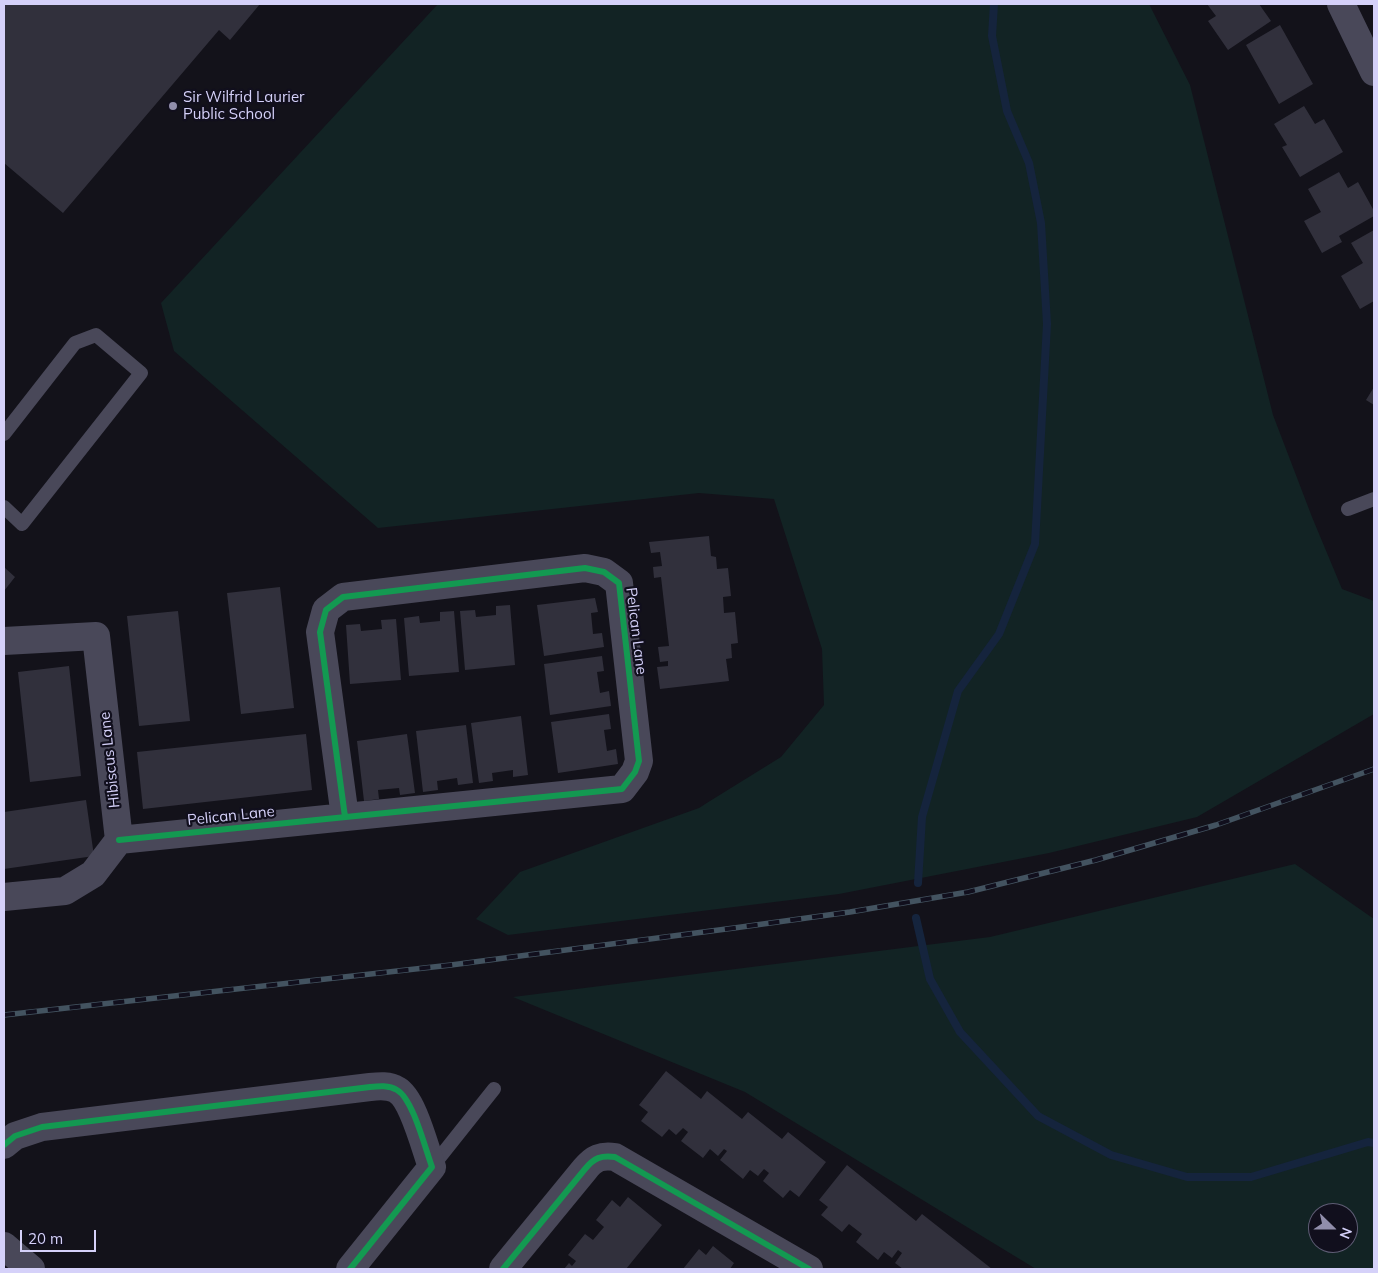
<!DOCTYPE html>
<html>
<head>
<meta charset="utf-8">
<style>
  body { margin:0 }
  #map { position:relative; width:1378px; height:1273px; overflow:hidden; background:#13121a; font-family:Mulish,sans-serif }
  canvas { display:block }
  .frame { position:absolute; inset:0; border:5px solid #d5d1f9; pointer-events:none }
  .north { position:absolute; left:1308px; top:1203px; width:50px; height:50px; box-sizing:border-box; background:#110f1d; border:1px solid #5f5d75; border-radius:50%; rotate:112deg; font-size:14px; font-weight:700; line-height:20px; text-align:center; color:#d5d1f9 }
  .north::after { content:''; display:block; margin:auto; width:18px; height:22px; background:#918eab; clip-path:polygon(50% 0,100% 100%,50% 72%,0 100%) }
  .scale { position:absolute; left:20px; top:1230px; width:76px; height:22px; box-sizing:border-box; border:2px solid #d5d1f9; border-top:0; padding-left:6px; font-size:15px; line-height:18px; white-space:nowrap; color:#d5d1f9; -webkit-text-stroke:4px #110f1d; paint-order:stroke }
</style>
</head>
<body>
<div id="map">
<canvas width="1378" height="1273"></canvas>
<div class="frame"></div>
<div class="north">N</div>
<div class="scale">20 m</div>
</div>
<script>
const context = document.querySelector('canvas').getContext('2d');
context.lineJoin = 'round';
function fill(path, color) {
  context.fillStyle = color;
  context.fill(path, 'evenodd');
}
function strokePath(path, color, width, dash) {
  context.strokeStyle = color;
  context.lineWidth = width;
  context.lineCap = dash ? 'butt' : 'round';
  context.setLineDash(dash || []);
  context.stroke(path);
}
function label(font, color, halo, rows, align = 'center') {
  context.font = font + ' Mulish,sans-serif';
  context.lineWidth = 4.5;
  context.setLineDash([]);
  context.textBaseline = 'middle';
  context.strokeStyle = halo;
  context.fillStyle = color;
  for (const [text, x, y, turn = 0] of rows) {
    context.save();
    context.translate(x, y);
    context.rotate((+turn || 0) * Math.PI / 180);
    context.textAlign = isNaN(turn) ? turn : align;
    if (halo) context.strokeText(text, 0, 0);
    context.fillText(text, 0, 0);
    context.restore();
  }
}
const green = new Path2D(`
  M438,4h711l41,81 83,330 39,102 30,72 32,12v113l-177,103 -148,36 -210,41 -331,41 -32,-16 44,-47 179,-64 11,-7 71,-44 43,-52 -2,-56 -48,-150 -75,-6 -321,35 -204,-177 -13,-48z
  M1295,864l79,55v350h-338l-291,-177 -232,-95 477,-60zM1318,1213h30v30h-30z`);
const stream = new Path2D(`
  M918,883l4,-66 36,-126 41,-57 36,-90 12,-220 -6,-101 -12,-60 -22,-52 -15,-75 2,-32
  M916,918l14,61 30,53 78,84 73,39 76,22h64l117,-35 6,1`);
const building = new Path2D(`
  M4,4h256l-30,36 -11,-10 -156,183 -59,-50z
  M1207,4h52l12,17 -43,29 -20,-29 8,-5z
  M1280,25l33,59 -34,20 -33,-59z
  M1304,106l11,18 9,-5 19,33 -43,25 -18,-30 5,-2 -13,-21z
  M1339,172l9,16 10,-6 16,29v5l-35,20 3,6 -20,11 -18,-32 17,-9 -13,-23z
  M1374,230v71l-14,8 -19,-33 22,-13 -12,-20z
  M1374,387v18l-8,-5z
  M709,536l2,20 5,1 1,12 11,-1 3,28 -8,1 1,16 11,-1 3,31 -7,1 1,14 -6,1 3,22 -69,8 -3,-22 11,-1v-5l-8,1 -2,-15 11,-1 -8,-69 -7,1 -1,-11 9,-1 -2,-14 -9,1 -2,-11z
  M4,567l11,10 -11,14z
  M280,587l14,121 -53,6 -14,-121z
  M595,598l3,14 -7,1 2,21 9,-1 2,14 -60,9 -7,-51z
  M510,605l5,60 -50,5 -5,-59 15,-1 1,7 20,-2v-9z
  M178,611l12,110 -51,5 -12,-110z
  M454,611l5,61 -50,4 -5,-58 15,-2 1,7 20,-2v-9z
  M396,619l5,61 -51,4 -4,-59 14,-1 1,7 21,-2 -1,-9z
  M602,656l2,15 -7,1 3,21 9,-2 2,15 -61,9 -6,-51z
  M69,666l12,110 -51,6 -12,-110z
  M609,714l2,15 -7,1 3,21 9,-2 2,15 -60,9 -7,-51z
  M521,716l7,59 -15,2v-7l-21,3 1,8 -14,2 -8,-60z
  M466,725l7,58 -15,2 -1,-7 -20,3 1,9 -15,2 -7,-61z
  M306,734l6,56 -169,19 -6,-57z
  M407,734l8,59 -15,2 -1,-7 -21,2 1,9 -15,2 -7,-60z
  M86,800l8,56 -90,13v-57z
  M666,1071l35,28 6,-8 35,28 6,-7 34,27 6,-7 38,30 -27,35 -9,-7 -7,8 -20,-17 6,-8 -5,-4 -6,7 -8,-6 -7,9 -23,-19 7,-9 -3,-2 -6,7 -8,-7 -7,9 -22,-17 7,-9 -5,-4 -7,7 -7,-6 -7,8 -21,-16 7,-9 -9,-7z
  M847,1165l69,56 6,-7 70,55h-89l-8,-6 7,-10 -4,-3 -6,8 -8,-6 -6,8 -22,-18 6,-8 -13,-10 -7,8 -21,-17 7,-8 -9,-7z
  M628,1197l34,28 -36,44h-62l5,-6 3,3 4,-5 -8,-6 17,-21 8,6 11,-13 -8,-7 16,-20 8,7z
  M713,1246l21,17 -4,6h-47l16,-20 7,6z`);
const service = new Path2D(`
  M4,434l71,-91 21,-8 45,38 -119,151 -18,-17
  M1348,509l26,-10
  M432,1167l62,-78`);
const minor = new Path2D(`
  M1341,4l33,68
  M4,641l92,-5 23,204 -26,34 -28,17 -61,6
  M119,840l503,-51 13,-17 4,-11 -20,-178 -15,-11 -19,-4 -242,29 -17,13 -6,22 25,185
  M4,1145l11,-9 27,-9 328,-40c9,-1 19,-2 27,3 16,9 28,58 35,77l-82,102
  M4,1246l27,23
  M503,1269l82,-100c9,-11 16,-14 30,-12l194,112`);
const rail = new Path2D(`
  M4,1015l447,-50 283,-37 116,-16 118,-20 128,-32 120,-35 158,-56`);
const cycleway = new Path2D(`
  M119,840l503,-51 13,-17 4,-11 -20,-178 -15,-11 -19,-4 -242,29 -17,13 -6,22 25,185
  M4,1145l11,-9 27,-9 328,-40c9,-1 19,-2 27,3 16,9 28,58 35,77l-82,102
  M503,1269l82,-100c9,-11 16,-14 30,-12l194,112`);
const markers = [
  [173,106,5,"#918eab"]
];
const poiNames = [
  ["Sir Wilfrid Laurier",183,97],
  ["Public School",183,114]
];
const streetNames = [
  ["Pelican Lane",636,631,83],
  ["Hibiscus Lane",110,760,-96],
  ["Pelican Lane",231,816,-6]
];
fill(green, '#122324');
strokePath(stream, '#15243d', 8);
fill(building, '#31303c');
strokePath(service, '#494859', 14);
strokePath(minor, '#494859', 28);
strokePath(rail, '#435360', 5.5);
strokePath(rail, '#110f1d', 4, [11]);
strokePath(cycleway, '#139951', 6);
for (const [x, y, r, color] of markers) {
  const dot = new Path2D();
  dot.arc(x, y, r, 0, 2 * Math.PI);
  context.fillStyle = color;
  context.fill(dot);
  strokePath(dot, '#110f1d', 2);
}
label('15px', '#d5d1f9', '#110f1d', poiNames, 'left');
label('15px', '#d5d1f9', '#110f1d', streetNames);
</script>
</body>
</html>
